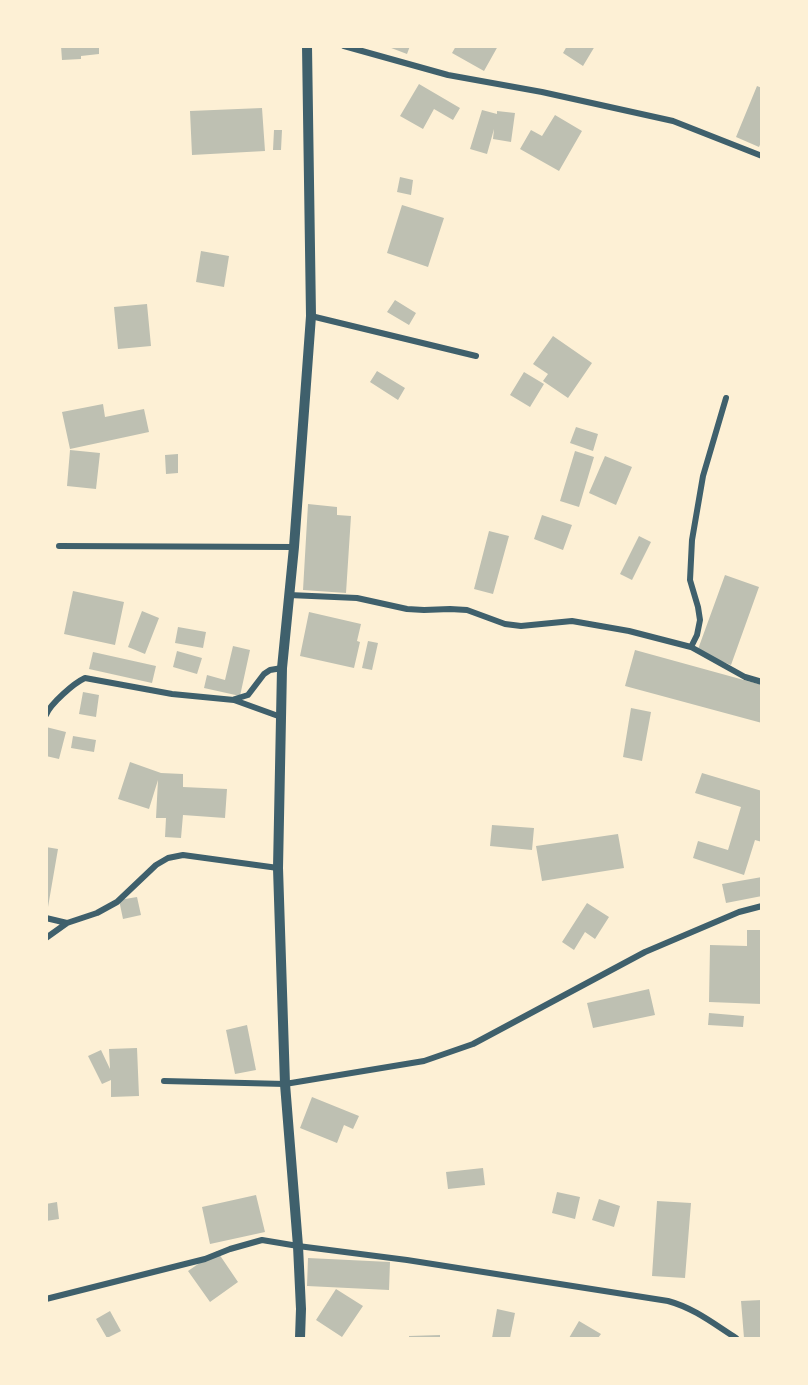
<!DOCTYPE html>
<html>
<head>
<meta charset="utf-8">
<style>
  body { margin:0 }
  #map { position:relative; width:808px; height:1385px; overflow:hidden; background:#fdf0d5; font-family:Commissioner,sans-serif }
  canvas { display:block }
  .frame { position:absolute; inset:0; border:48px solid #fdf0d5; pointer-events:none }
</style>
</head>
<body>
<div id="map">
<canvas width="808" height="1385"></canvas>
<div class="frame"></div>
</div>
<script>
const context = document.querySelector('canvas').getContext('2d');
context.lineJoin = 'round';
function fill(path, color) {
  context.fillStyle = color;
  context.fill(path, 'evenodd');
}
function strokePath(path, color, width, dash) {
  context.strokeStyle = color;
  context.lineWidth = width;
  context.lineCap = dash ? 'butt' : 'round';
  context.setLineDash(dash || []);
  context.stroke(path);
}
const building = new Path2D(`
  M61,46h38v8l-18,2v3l-19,1z
  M386,46h24l-3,8z
  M456,46h42l-14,25 -32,-18z
  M567,46h28l-12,20 -20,-13z
  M419,84l41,24 -7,12 -19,-11 -11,20 -23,-13z
  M757,86l5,2v52l-3,7 -23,-10z
  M262,108l3,43 -73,4 -2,-44z
  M482,110l15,4v-3l18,2 -4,29 -18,-3 1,-10 -7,25 -17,-5z
  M555,115l27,16 -23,40 -39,-22 11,-19 11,6z
  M274,130h8l-1,20h-8z
  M400,177l13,3 -2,15 -14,-3z
  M402,205l42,13 -16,49 -41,-14z
  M201,251l28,5 -5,31 -28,-5z
  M395,300l21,13 -7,12 -22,-13z
  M147,304l4,42 -33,3 -4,-42z
  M553,336l39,27 -24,35 -25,-17 5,-7 -15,-10z
  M377,371l28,17 -7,12 -28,-18z
  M524,372l20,12 -14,23 -20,-12z
  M103,404l2,13 39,-8 5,23 -79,17 -8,-37z
  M576,427l22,7 -5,17 -23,-8z
  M70,450l30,3 -4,36 -29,-3z
  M575,451l19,6 -15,50 -19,-6z
  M178,454v19l-12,1 -1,-19z
  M605,456l27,11 -16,38 -27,-12z
  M308,504l29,3v8l14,1 -5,77 -43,-3z
  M542,515l30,10 -9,25 -29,-11z
  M489,531l20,5 -16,58 -19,-5z
  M639,536l12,6 -19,38 -12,-6z
  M725,575l34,12 -28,78 -34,-13z
  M73,591l51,11 -9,43 -51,-11z
  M142,611l17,7 -14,36 -17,-7z
  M309,612l52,12 -4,17 3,1 -6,26 -54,-12z
  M178,627l28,5 -3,16 -28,-5z
  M368,641l10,2 -6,27 -10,-2z
  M233,646l17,4 -10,46 -36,-8 3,-13 18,5z
  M635,650l127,35v38l-137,-37z
  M177,651l25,7 -5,16 -24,-7z
  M93,652l63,14 -4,17 -63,-14z
  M83,692l16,3 -3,22 -17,-3z
  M631,708l20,4 -9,49 -19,-4z
  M46,727l20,5 -7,27 -13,-3z
  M73,736l23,4 -2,12 -23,-4z
  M130,762l31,11 22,1v13l44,2 -2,29 -42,-3 -2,23 -16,-1 1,-19h-10l2,-38 -9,29 -31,-10z
  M702,773l60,18v51l-7,-2 -11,35 -51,-17 5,-17 30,9 13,-43 -46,-14z
  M492,825l42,3 -2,22 -42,-4z
  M618,834l6,34 -82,13 -6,-35z
  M46,847l12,2 -10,58h-2z
  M762,877v19l-36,7 -4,-19z
  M137,897l4,18 -18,4 -4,-19z
  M587,903l22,14 -14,22 -10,-7 -11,18 -12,-8z
  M747,930h15v74l-53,-2 1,-57 37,1z
  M649,989l6,26 -62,13 -6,-25z
  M709,1013l35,3 -1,11 -35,-2z
  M247,1025l9,45 -21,4 -9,-44z
  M137,1048l2,48 -28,1v-17l-9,4 -14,-28 13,-6 9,19 -1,-20z
  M312,1097l47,19 -6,13 -9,-4 -7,18 -37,-15z
  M483,1168l2,17 -37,4 -2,-17z
  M557,1192l23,5 -5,22 -23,-6z
  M256,1195l9,37 -55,12 -8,-37z
  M599,1199l21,7 -6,21 -22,-7z
  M657,1201l34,2 -6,75 -33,-2z
  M57,1202l2,17 -13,2v-17z
  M217,1251l21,31 -28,20 -22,-31z
  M308,1258l82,4 -1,28 -82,-4z
  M336,1289l27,17 -21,31 -26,-17z
  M762,1300v38h-18l-3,-37z
  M497,1309l18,4 -5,25h-18z
  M110,1311l11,20 -14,7 -11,-19z
  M579,1321l22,13 -3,4h-29z
  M440,1335v3h-31v-2z`);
const minor = new Path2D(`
  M344,46l104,29 94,17 131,29 89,35
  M311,316l165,40
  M59,546l235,1
  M289,595l68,3 50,11 17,1 26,-1 17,1 38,14 16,2 51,-5 57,10 62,16 54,30 17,5
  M691,647l6,-12 3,-15 -2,-13 -8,-27 2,-40 11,-64 23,-78
  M235,699l13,-4 16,-21 6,-4 12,-2
  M46,715c4,-11 28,-32 39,-37l87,16 62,6 47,17
  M46,918l21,5
  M46,938l21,-15 30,-10 20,-11 39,-37 12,-7 15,-3 95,13
  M164,1081l121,3 139,-23 49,-17 172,-92 94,-40 23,-6
  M46,1299l159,-40 25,-10 32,-9 36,6 109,14 261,41c26,7 46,23 68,37`);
const tertiary = new Path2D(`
  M300,1338l1,-29 -3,-63 -13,-162 -7,-216 4,-200 12,-121 17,-231 -4,-270`);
fill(building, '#bec0b2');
strokePath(minor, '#3f606c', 6);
strokePath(tertiary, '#3f606c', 10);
</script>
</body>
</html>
